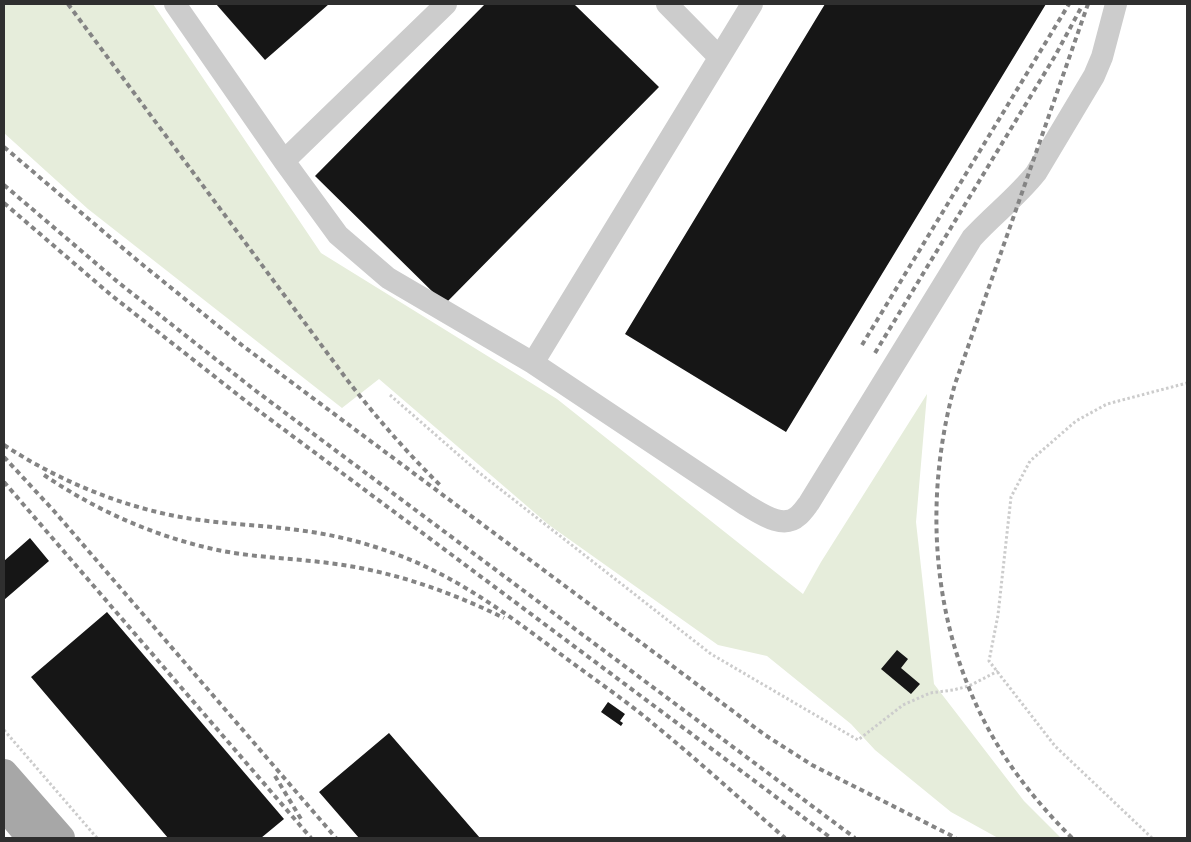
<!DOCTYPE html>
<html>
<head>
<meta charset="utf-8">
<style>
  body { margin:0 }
  #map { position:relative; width:1191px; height:842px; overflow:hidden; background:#fff; font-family:Inter,sans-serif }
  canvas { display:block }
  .frame { position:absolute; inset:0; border:5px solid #2f2f2f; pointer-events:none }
</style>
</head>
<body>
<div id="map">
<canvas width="1191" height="842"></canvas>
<div class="frame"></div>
</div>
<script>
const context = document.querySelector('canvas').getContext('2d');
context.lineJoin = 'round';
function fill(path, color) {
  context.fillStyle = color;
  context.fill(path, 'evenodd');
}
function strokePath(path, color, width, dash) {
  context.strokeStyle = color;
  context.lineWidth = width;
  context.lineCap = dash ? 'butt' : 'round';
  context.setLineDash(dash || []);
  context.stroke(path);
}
const green = new Path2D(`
  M4,4h149l168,249 236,146 246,195 18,-32 106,-168 -11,128 18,162 90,117 37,37h-63l-47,-26 -76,-62 -24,-26 -84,-68 -49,-11 -169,-120 -170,-146 -37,29 -254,-199 -84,-76z`);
const building = new Path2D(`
  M216,4h113l-64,56z
  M485,4h89l85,83 -214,217 -130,-128z
  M825,4h221l-260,428 -161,-98z
  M30,538l19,23 -45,39v-39z
  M107,612l177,207 -23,19h-93l-137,-161z
  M897,650l11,9 -7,9 19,16 -9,10 -30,-25z
  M608,702l17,12 -5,7 3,2 -2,3 -20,-14z
  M389,733l91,105h-121l-40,-46z`);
const path = new Path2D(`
  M390,395l87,76 234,183 147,86 45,-35 27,-12 23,-3 16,-4 29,-15
  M4,730l93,108
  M1152,838l-97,-92 -66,-85 9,-46 13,-118 19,-36 46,-40 31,-17 80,-21`);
const minor = new Path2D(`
  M175,4l109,157 162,-157
  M667,4l52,53
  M752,4l-219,359 213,142c14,8 37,25 52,11 4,-3 8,-9 11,-13l163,-265c21,-23 45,-41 64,-65l58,-97 8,-19 14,-53
  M284,161l54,74 50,43 145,85`);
const major = new Path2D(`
  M4,773l57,65
  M4,806l27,32`);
const rail = new Path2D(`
  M68,4l280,377c29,37 60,73 94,106
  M4,147l134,114 105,85 522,389 47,30 144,73
  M4,185l115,98 137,108 599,447
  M4,203l107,92 136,107 584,436
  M862,345l207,-341
  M875,353l180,-297 27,-50
  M4,445c55,36 118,62 182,73 37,6 75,7 112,12 31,4 62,11 92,22 63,22 116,61 169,101 32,24 66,47 97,73 44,36 86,75 129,112
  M4,457l50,54 282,327
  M44,475c52,35 107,60 169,74 40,9 82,9 123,15 59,8 115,28 168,54
  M4,482l307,356
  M275,776l26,43
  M1072,838c-22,-22 -43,-46 -61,-72 -77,-112 -92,-253 -56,-382l133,-380`);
fill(green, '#e6eddb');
fill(building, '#161616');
strokePath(path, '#ccc', 3, [2.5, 2.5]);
strokePath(minor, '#ccc', 22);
strokePath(major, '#a7a7a7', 28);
strokePath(rail, '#848484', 4, [5, 4]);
</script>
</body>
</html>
